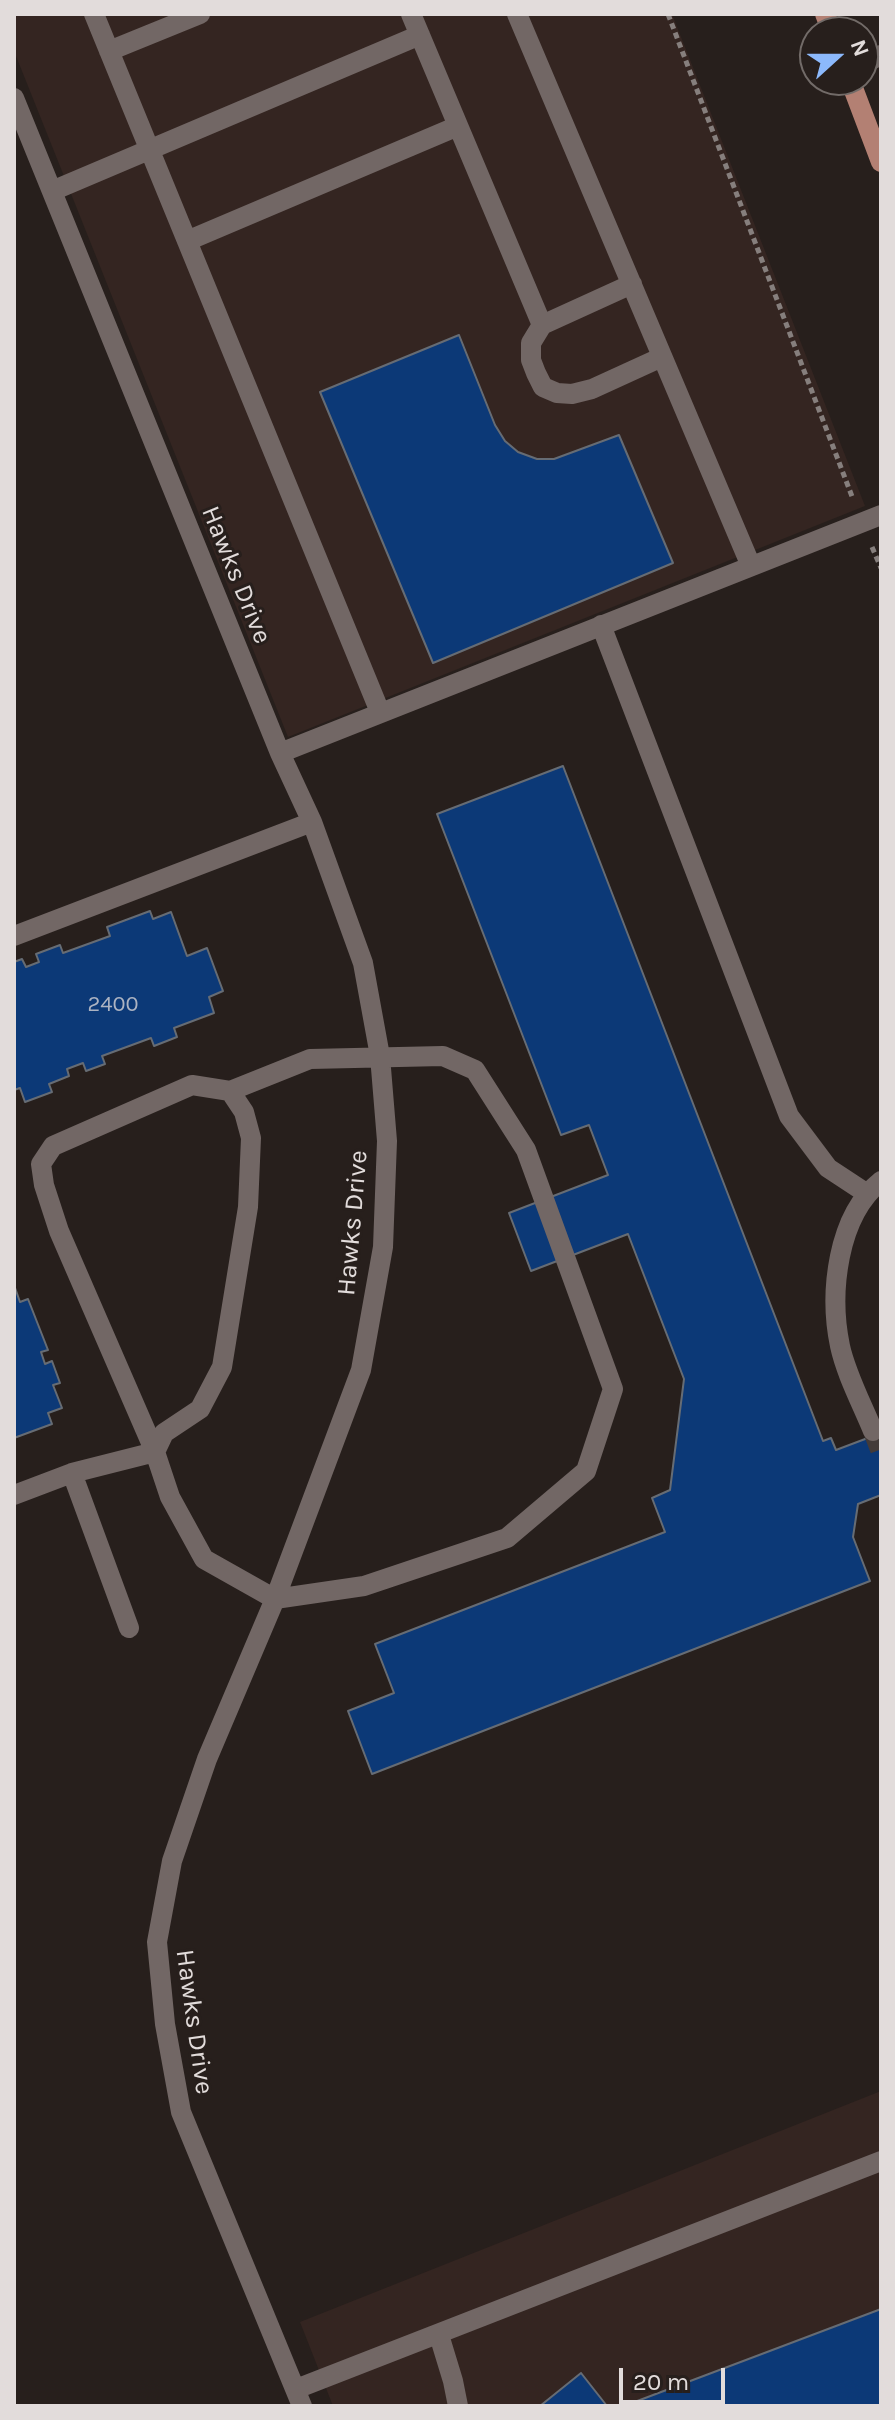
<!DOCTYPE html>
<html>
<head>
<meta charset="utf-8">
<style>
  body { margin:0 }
  #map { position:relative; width:895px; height:2420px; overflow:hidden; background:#271f1c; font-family:Karla,sans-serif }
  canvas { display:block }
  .frame { position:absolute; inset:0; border:16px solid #e2dcdb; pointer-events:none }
  .north { position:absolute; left:799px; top:16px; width:80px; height:80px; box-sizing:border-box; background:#271f1c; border:2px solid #726b68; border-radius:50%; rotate:69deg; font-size:22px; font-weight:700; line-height:32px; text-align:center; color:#e2dcdb }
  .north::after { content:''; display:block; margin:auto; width:28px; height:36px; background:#8cb9fc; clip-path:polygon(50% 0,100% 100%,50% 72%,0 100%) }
  .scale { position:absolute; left:619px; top:2368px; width:106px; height:36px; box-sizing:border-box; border:4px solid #e2dcdb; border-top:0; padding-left:10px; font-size:24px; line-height:28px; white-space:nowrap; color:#e2dcdb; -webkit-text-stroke:6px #271f1c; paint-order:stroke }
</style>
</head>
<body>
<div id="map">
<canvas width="895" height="2420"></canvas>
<div class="frame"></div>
<div class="north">N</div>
<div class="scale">20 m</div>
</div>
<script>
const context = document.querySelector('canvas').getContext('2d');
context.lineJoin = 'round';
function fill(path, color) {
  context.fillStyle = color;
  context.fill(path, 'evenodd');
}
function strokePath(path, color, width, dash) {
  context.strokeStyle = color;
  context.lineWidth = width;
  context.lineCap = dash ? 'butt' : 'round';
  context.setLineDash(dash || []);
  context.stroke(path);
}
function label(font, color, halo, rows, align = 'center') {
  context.font = font + ' Karla,sans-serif';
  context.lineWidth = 6;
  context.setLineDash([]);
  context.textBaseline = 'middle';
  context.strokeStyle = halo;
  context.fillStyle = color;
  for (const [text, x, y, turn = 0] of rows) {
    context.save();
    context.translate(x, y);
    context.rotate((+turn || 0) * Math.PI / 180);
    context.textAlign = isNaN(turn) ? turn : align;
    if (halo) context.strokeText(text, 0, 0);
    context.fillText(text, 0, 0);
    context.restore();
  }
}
const built = new Path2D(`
  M14,14h658l193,492 -577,231 -274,-686z
  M881,2091v315h-548l-33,-84z`);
const building = new Path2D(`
  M459,335l36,90 10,16 13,11 19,7h17l65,-24 54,128 -240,100 -113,-271z
  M563,766l260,675 8,-3 5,12 45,-17v62l-23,9 -5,33 17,44 -498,193 -24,-63 46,-18 -19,-49 290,-112 -13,-34 18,-8 14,-111 -56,-145 -97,37 -22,-58 99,-38 -19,-50 -28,10 -124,-321z
  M150,911l3,8 18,-7 16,44 20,-8 16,43 -14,6 5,16 -40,15 3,9 -23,9 -3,-8 -49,18 3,8 -19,7 -3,-8 -16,6 2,7 -20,8 3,8 -27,10 -5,-14 -6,2v-128l8,-3 4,8 13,-5 -3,-8 24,-9 3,8 47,-17 -3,-9z
  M14,1285l6,17 8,-3 20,51 -7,2 4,12 7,-3 8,22 -7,2 9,23 -14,5 4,11 -38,14z
  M881,2309v97h-257z
  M581,2373l26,33h-67z`);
const minorTunnel = new Path2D(`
  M873,1431l8,21`);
const path = new Path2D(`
  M668,14l185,485
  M872,547l9,21`);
const minor = new Path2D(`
  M94,14l286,698
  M411,14l131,311
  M517,14l234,552
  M109,51l91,-37
  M863,64l18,-9
  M14,98l266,655 32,69 51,141 17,93 7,85 -4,106 -22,123 -86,229 -68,160 -35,102 -15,81 8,82 16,88 121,294
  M52,191l368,-156
  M187,241l271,-115
  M632,284l-90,41 -11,18v17l5,13 7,14 14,6 15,1 20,-5 70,-32
  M601,625l188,491 39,52 38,25
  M280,753l601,-238
  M14,936l298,-114
  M873,1431c-11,-27 -27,-57 -33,-85 -11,-53 -3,-130 41,-165
  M72,1473l57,155
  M14,1495l58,-22 83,-21 -96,-221 -15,-46 -3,-21 12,-18 139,-61 38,6 14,21 7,26 -3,69 -26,160 -22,42 -36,24 -9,19 15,45 34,62 71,40 89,-13 143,-48 79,-67 27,-82 -87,-239 -51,-80 -32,-14 -133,3 -80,32
  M439,2335l14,46 5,25
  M296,2389l585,-228`);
const major = new Path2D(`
  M825,14l7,18
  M850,80l31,82`);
const numberNames = [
  ["2400",113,1005]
];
const streetNames = [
  ["Hawks Drive",236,575,68],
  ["Hawks Drive",353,1223,-85],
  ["Hawks Drive",194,2022,82]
];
fill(built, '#342521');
fill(building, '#0c3977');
strokePath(building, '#666c74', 2);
strokePath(minorTunnel, '#433b39', 20, [20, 10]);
strokePath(path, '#867f7d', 5, [6, 4]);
strokePath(minor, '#726765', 20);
strokePath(major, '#b38073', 20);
label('22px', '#acb3c2', null, numberNames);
label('26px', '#e2dcdb', '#271f1c', streetNames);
</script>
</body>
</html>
